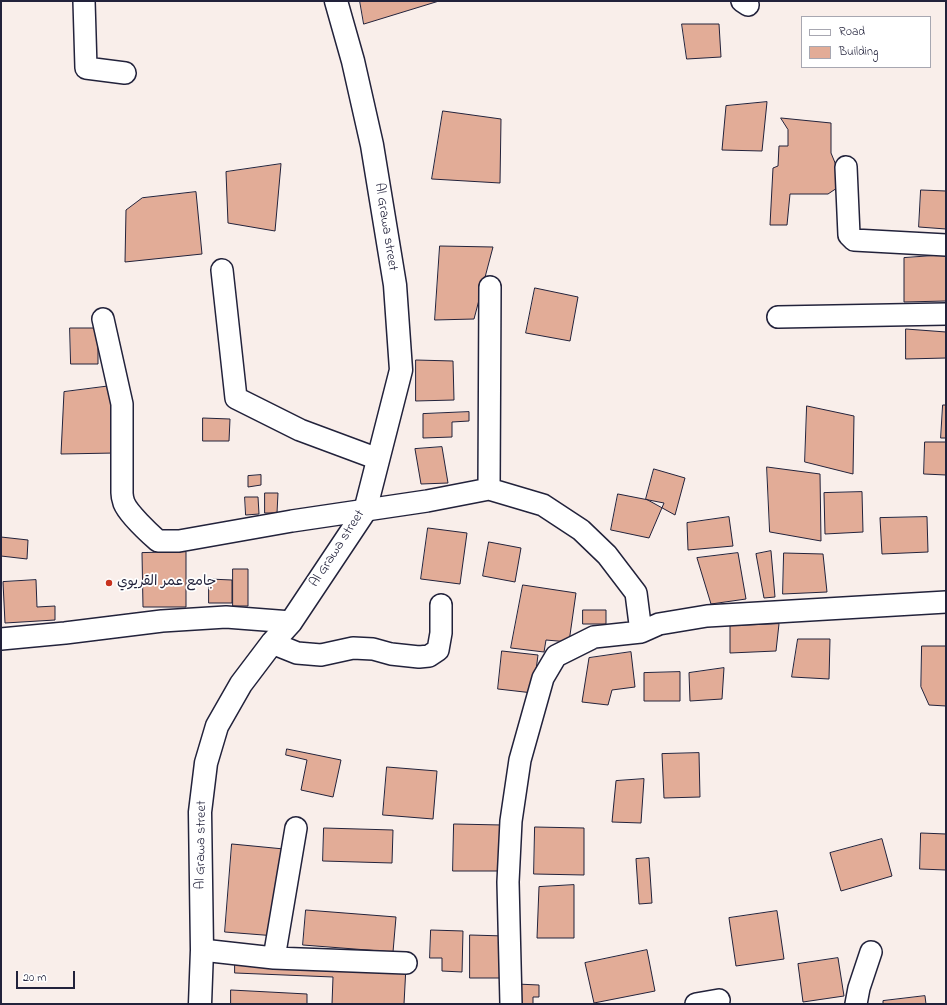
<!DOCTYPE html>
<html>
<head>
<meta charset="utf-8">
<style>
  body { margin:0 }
  #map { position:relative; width:947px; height:1005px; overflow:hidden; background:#f9eeea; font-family:"Indie Flower",sans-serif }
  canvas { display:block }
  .frame { position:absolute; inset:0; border:2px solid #22223b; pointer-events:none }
  .legend { position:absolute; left:801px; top:16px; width:130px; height:52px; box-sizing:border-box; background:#fff; border:1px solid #a7a7b1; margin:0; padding:5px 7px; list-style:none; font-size:12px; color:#22223b }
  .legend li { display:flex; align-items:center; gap:8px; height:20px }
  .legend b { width:20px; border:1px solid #a7a7b1 }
  .scale { position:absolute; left:16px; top:971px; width:59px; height:18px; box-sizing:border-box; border:2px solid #22223b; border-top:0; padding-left:5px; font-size:12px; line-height:14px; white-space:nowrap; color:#22223b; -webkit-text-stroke:3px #fff; paint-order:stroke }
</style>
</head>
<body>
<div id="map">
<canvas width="947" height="1005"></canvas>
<div class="frame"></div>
<ul class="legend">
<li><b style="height:5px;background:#fff"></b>Road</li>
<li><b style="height:11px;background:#e2ac97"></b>Building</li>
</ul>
<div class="scale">20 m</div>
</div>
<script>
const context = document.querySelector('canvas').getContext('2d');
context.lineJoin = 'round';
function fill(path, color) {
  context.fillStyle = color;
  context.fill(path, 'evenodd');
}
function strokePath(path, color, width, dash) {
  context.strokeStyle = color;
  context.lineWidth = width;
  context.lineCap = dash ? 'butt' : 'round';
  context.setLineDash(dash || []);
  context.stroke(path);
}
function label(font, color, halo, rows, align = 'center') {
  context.font = font + ' "Indie Flower","Playpen Sans Arabic",sans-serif';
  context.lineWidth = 3.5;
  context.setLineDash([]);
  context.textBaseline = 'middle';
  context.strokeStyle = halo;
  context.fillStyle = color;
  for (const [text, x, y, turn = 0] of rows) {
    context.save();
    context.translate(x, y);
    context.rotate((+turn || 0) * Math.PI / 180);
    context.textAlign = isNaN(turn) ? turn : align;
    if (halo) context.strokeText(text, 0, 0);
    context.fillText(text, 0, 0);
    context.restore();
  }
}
const building = new Path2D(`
  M360,1h79l-75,23z
  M682,24h37l2,33 -34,2z
  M767,102l-5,49 -40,-1 4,-44z
  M443,111l58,8 -1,64 -68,-4z
  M781,118l50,5v30l7,17 -1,18 -9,6h-38l-3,31h-17l3,-57 5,-2 1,-20h9v-16z
  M281,164l-6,67 -47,-8 -2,-51z
  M921,190l25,1v38l-27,-2z
  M196,192l6,62 -77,8 1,-52 16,-12z
  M440,246l53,1 -19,72 -39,1z
  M946,255v46l-42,1v-44z
  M535,288l43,9 -8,44 -44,-8z
  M70,328h28v36h-27z
  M906,329l40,3v26l-40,1z
  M416,360l37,1 1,39 -38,1z
  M111,386l4,67 -54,1 3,-62z
  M943,405h3v33h-5z
  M807,406l47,10 -1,58 -48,-12z
  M469,412v9l-17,1v15l-29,1v-24z
  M203,418l27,1 -1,22h-26z
  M925,442h21v33l-22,-1z
  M442,447l6,36 -27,1 -6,-35z
  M767,467l53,7 1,67 -51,-9z
  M654,469l31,9 -10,37 -29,-16z
  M261,475v10l-13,2v-11z
  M862,492l1,40 -38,2 -1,-41z
  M265,493h13l-1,20h-12z
  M618,494l46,9 -15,35 -38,-8z
  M245,497h13l1,17 -13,1z
  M729,517l4,29 -45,4 -1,-27z
  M927,517l1,35 -46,2 -2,-36z
  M428,528l39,5 -7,51 -39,-5z
  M1,537l27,3 -1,19 -26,-3z
  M489,542l32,6 -6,34 -32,-6z
  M771,551l4,46 -11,1 -8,-44z
  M186,552v55h-43l-1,-54z
  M738,553l8,46 -35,5 -14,-46z
  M784,553l39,1 4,38 -44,2z
  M233,569h15v37h-15z
  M209,579l23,1v23h-23z
  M36,580l1,27 18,-1v14l-50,3 -2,-41z
  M523,585l53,8 -7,49 -23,-2 -2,12 -33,-4z
  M583,610h23v14h-23z
  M779,624l-3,27 -46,2v-27z
  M798,639h32l-1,40 -37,-2z
  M922,646h24v60l-17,-1 -8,-18z
  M502,651l36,4 -5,38 -35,-4z
  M631,652l4,35 -23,3 -4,15 -26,-3 7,-44z
  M724,668l-2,31 -32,2 -1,-28z
  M680,672v29h-36v-28z
  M287,749l54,11 -8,37 -32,-7 6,-30 -21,-5z
  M699,753l1,44 -36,1 -2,-44z
  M387,767l50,4 -4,48 -50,-4z
  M644,779l-3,44 -29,-1 4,-41z
  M454,824l48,1 -1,46h-48z
  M535,827l49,1v47l-50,-1z
  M324,828l69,2 -1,33 -69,-2z
  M921,833l25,1v36l-26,-1z
  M882,839l10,37 -51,15 -11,-38z
  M232,844l52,5 -8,87 -51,-4z
  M649,858l3,45 -13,1 -3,-45z
  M574,885v53h-37l2,-51z
  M306,910l90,7 -3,35 -90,-7z
  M777,911l7,48 -48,7 -7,-48z
  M431,930l32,1 -1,41 -20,-1v-13h-12z
  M470,935l35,1 -1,42h-34z
  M647,950l8,41 -61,12 -9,-40z
  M838,958l6,38 -41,6 -5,-38z
  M235,959l171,7 -2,38h-72l1,-27 -98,-4z
  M516,984l23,1v12h-6v7h-16z
  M231,990l76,4v10h-76z
  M925,996l1,8h-43v-3z`);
const street = new Path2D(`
  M84,1l2,67 39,5
  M742,1l6,4
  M846,167l3,68 5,5 92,5
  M222,270l14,128 64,32 78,29
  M778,317l168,-3
  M103,319l19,85v89c0,3 1,7 2,10 4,10 25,30 34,38h21l113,-20 135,-20 62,-12 54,16 38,25 26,25 29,38 5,39
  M489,489l1,-202
  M1,639l64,-6 97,-12 64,-4 65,5
  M272,643l25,10 24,2 32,-7 20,1 18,5 28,3 10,-1 9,-6 3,-17v-28
  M202,950l72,8 132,5
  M274,958l22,-130
  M511,1004l-3,-122 3,-61 9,-61 23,-82 13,-22 38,-19 47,-5 18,-8 48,-8 239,-14
  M696,1004l23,-4
  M856,1004l3,-16 12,-36`);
const secondary = new Path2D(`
  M200,1004l2,-54 -2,-138 6,-49 11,-37 24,-42 31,-41 19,-21 74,-111 36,-141 -6,-85 -23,-140 -19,-84 -17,-60`);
const markers = [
  [109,583,4,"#c8321e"]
];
const streetNames = [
  ["Al Grawa street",385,227,81],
  ["Al Grawa street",338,549,-57],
  ["Al Grawa street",202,845,-89]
];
const poiNames = [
  ["جامع عمر القريوي",117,583]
];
fill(building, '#e2ac97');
strokePath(building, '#22223b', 1);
strokePath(street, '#22223b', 24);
strokePath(secondary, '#22223b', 25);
strokePath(street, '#fff', 21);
strokePath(secondary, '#fff', 22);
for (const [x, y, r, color] of markers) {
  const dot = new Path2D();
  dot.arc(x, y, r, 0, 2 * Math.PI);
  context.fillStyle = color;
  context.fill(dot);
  strokePath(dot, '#fff', 1.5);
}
label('14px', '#22223b', '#fff', streetNames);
label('14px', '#22223b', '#fff', poiNames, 'left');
</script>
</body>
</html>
